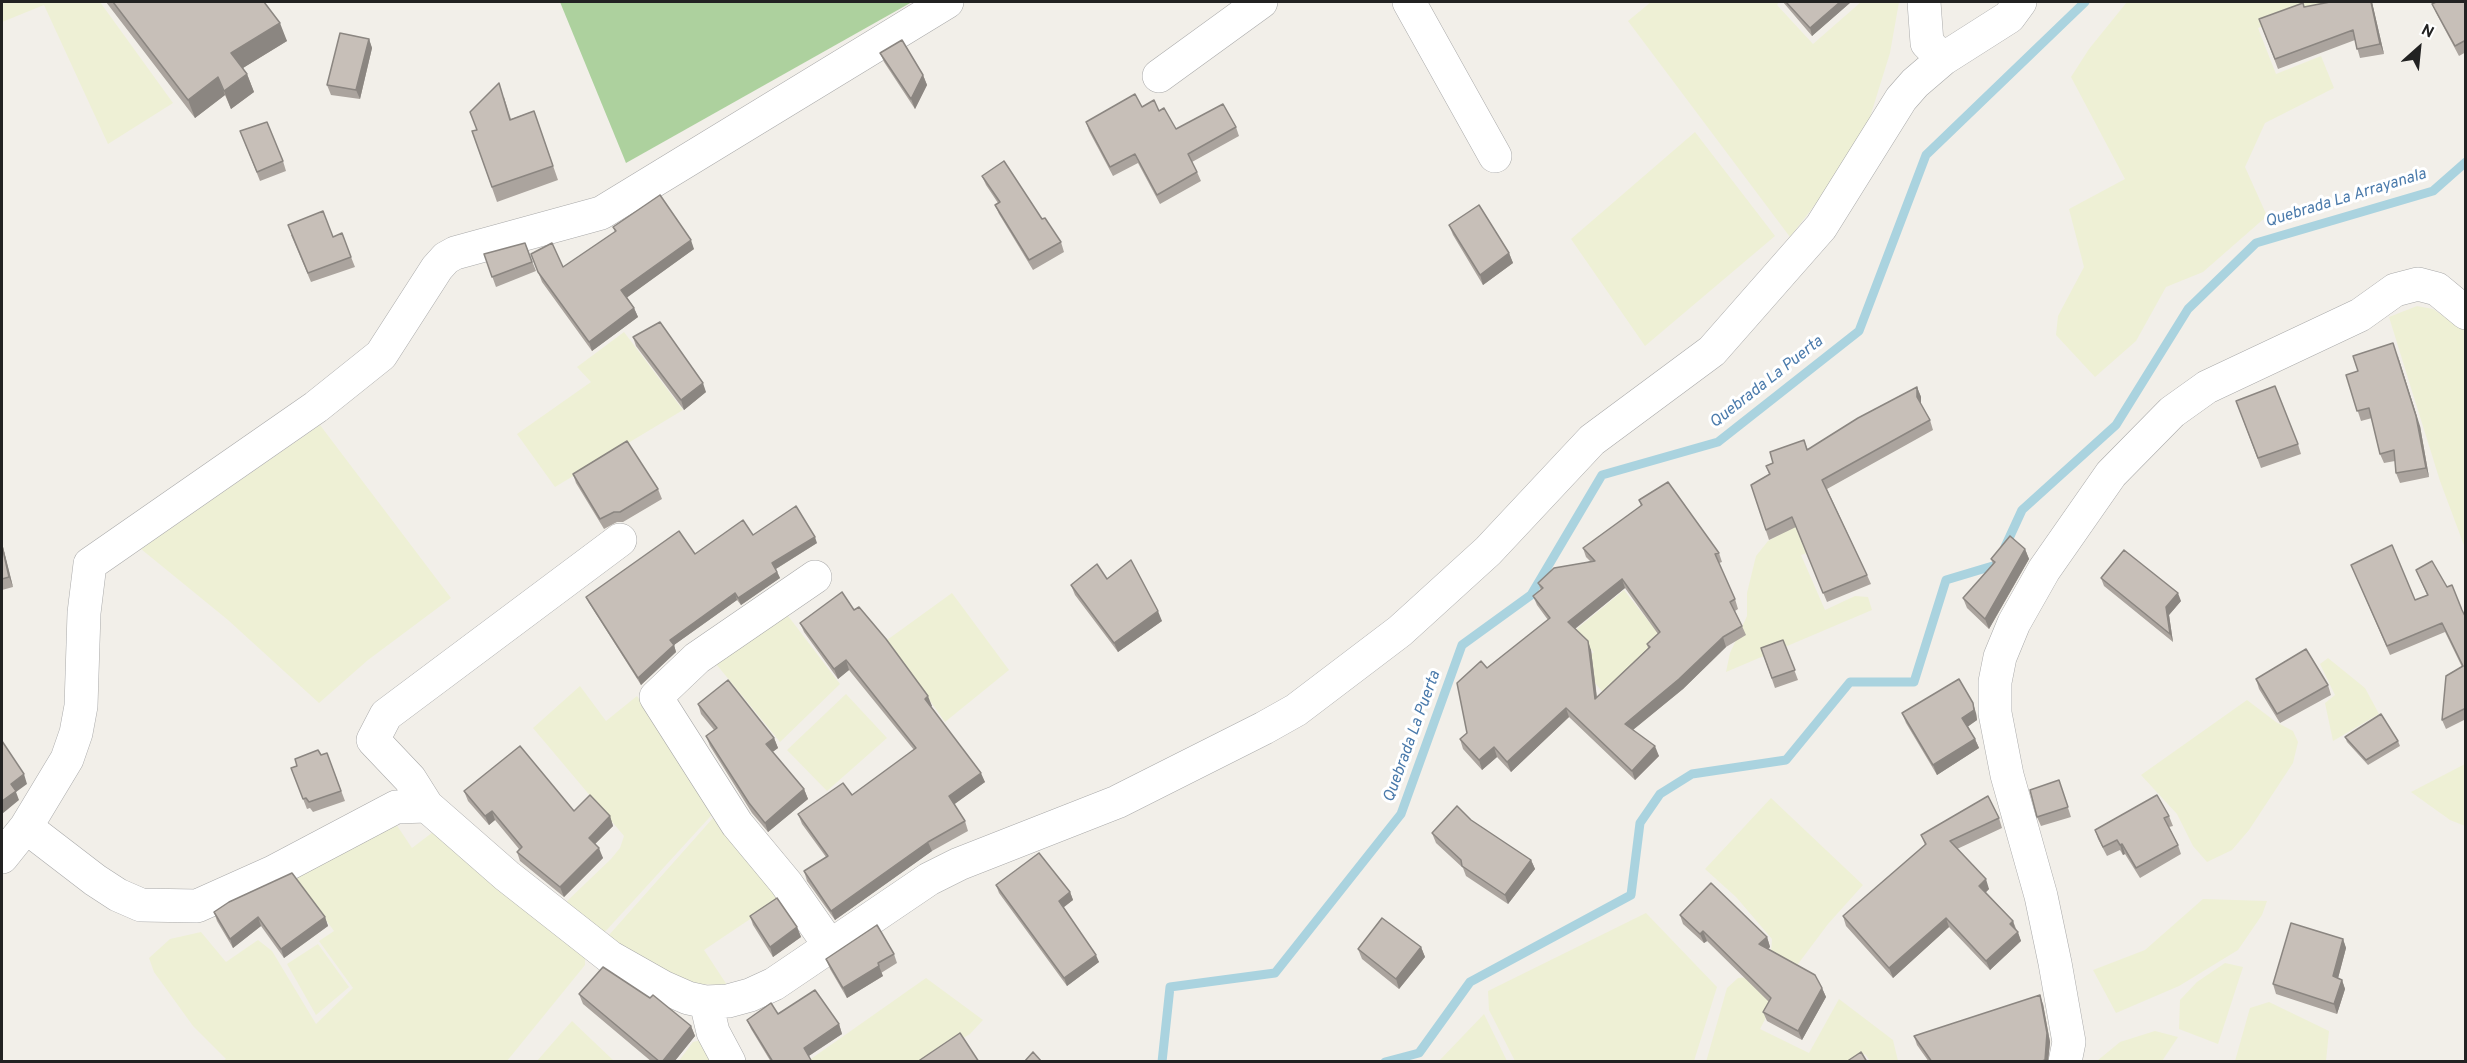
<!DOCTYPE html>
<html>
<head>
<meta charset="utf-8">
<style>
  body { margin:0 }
  #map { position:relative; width:2467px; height:1063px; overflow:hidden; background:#f2efe9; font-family:Overpass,sans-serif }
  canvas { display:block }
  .frame { position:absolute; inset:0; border:3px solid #222; pointer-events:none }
  .north { position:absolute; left:2389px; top:18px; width:60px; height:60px; -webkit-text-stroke:4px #fff; paint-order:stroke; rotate:27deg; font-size:16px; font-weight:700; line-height:24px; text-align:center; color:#222 }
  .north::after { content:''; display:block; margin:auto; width:21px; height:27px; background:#222; clip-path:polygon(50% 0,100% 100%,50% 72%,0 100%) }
</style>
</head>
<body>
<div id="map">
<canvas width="2467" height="1063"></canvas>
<div class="frame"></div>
<div class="north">N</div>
</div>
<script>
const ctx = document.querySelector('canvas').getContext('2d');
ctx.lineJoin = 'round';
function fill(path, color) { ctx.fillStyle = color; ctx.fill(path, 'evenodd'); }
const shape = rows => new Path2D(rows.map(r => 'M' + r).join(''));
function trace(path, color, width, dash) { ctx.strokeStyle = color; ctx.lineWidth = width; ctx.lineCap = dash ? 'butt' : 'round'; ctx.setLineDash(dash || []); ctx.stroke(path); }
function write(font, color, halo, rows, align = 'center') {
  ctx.font = font + ' Overpass,sans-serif'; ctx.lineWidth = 6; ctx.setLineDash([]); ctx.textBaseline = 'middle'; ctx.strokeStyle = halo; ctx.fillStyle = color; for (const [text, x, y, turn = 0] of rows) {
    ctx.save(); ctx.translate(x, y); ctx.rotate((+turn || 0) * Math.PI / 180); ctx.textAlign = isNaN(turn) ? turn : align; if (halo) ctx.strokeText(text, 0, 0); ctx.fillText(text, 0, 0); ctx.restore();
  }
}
fill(shape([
  [2,2,100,2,173,103,108,144,44,5,2,22],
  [1651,2,1779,2,1777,5,1813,44,1861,2,1899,2,1890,53,1866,130,1838,175,1790,237,1628,21],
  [2127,2,2331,2,2306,8,2258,28,2276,74,2321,56,2334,88,2265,123,2245,167,2267,216,2203,272,2166,287,2136,341,2095,377,2056,335,2058,316,2084,267,2069,209,2125,179,2071,77,2089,49],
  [1695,132,1775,236,1645,346,1571,239],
  [2417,306,2433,309,2465,331,2465,548,2440,481,2389,317],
  [624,332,683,410,555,487,517,434,591,382,577,367],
  [320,425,451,598,368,660,319,703,228,620,141,549],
  [1799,524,1829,546,1801,555,1825,610,1855,596,1868,597,1872,610,1726,672,1730,653,1747,616,1747,593,1756,556,1768,541],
  [1624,590,1650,623,1676,604,1684,622,1607,697,1583,669,1583,662,1594,652,1582,641,1562,641],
  [952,593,1009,670,945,722,887,640],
  [782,608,840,684,780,742,712,659],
  [2328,658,2365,688,2379,714,2333,741,2325,703,2335,695,2320,664],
  [580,686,606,721,637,696,719,807,603,934,564,904,611,859,620,848,624,836,533,728],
  [846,694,887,738,827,791,787,750],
  [2247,700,2276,722,2293,731,2298,742,2293,763,2249,830,2232,850,2207,862,2193,846,2177,814,2141,775],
  [2465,764,2465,826,2450,820,2411,792],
  [1771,798,1863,885,1828,924,1795,968,1771,953,1772,939,1736,897,1705,869],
  [721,809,789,893,704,950,727,985,696,984,670,976,617,943,609,935],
  [396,824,412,848,437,829,585,957,585,965,507,1061,221,1062,226,1059,193,1026,154,972,149,958,170,939,201,932,226,962,258,940,272,951,316,1024,353,988,319,941,334,931,294,876],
  [2203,899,2267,901,2262,915,2238,950,2179,986,2116,1013,2093,970,2145,950],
  [1646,913,1717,987,1694,1061,1515,1061,1489,1010,1488,991],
  [318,944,349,987,316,1015,287,964],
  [2225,963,2243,967,2218,1044,2179,1029,2180,1000,2197,982],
  [1789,973,1760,1029,1809,1053,1839,999,1893,1040,1898,1061,1870,1061,1865,1054,1854,1062,1706,1062,1727,988,1738,978],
  [926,978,983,1020,970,1034,926,1061,808,1061],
  [2269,1002,2329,1031,2326,1061,2235,1061,2250,1008],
  [1484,1014,1507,1061,1439,1061],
  [572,1021,614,1061,537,1061],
  [2155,1031,2178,1037,2162,1061,2097,1061,2120,1042],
  [701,1040,716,1062,678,1062,693,1042]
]), '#eef0d5');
fill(shape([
  [560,2,912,2,626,163]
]), '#add19e');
trace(shape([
  [2005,547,2022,510,2116,425,2188,309,2256,243,2433,191,2466,162],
  [1162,1062,1170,987,1275,973,1401,814,1462,645,1531,595,1602,475,1718,442,1859,331,1926,155,2085,2],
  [1385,1062,1419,1053,1470,982,1631,895,1640,823,1660,794,1692,774,1786,760,1850,682,1914,682,1946,580,1996,565,1999,560]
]), '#aad3df', 9);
const minor = shape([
  [1409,2,1495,156],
  [1924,2,1927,43,1943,59],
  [1159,76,1261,2],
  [815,577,697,658,656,697,737,824,786,883,830,946],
  [427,806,410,779,373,740,386,715,620,540],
  [26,827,95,880,118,895,141,905,197,906,273,872,396,807,427,806,507,876,610,957,663,987,688,998,706,1002,728,1001,750,995,774,984,929,879,959,864,1117,802,1264,728,1296,710,1400,631,1488,551,1592,440,1712,351,1821,227,1901,99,1915,83,1943,59,2009,17,2020,2],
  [2,857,26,827,67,759,76,733,81,706,84,613,90,564,316,407,381,355,437,268,446,258,455,253,601,213,947,2],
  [706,1002,713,1032,729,1062],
  [2065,1062,2069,1042,2055,963,2041,896,2007,775,1995,713,1995,682,2000,657,2014,623,2044,570,2111,474,2172,412,2207,387,2360,315,2395,290,2418,284,2437,289,2466,313]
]);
trace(minor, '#a9a9a9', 34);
trace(minor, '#fff', 33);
fill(shape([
  [106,2,264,2,287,41,243,68,247,74,254,92,231,109,225,95,195,118],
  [1783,2,1851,2,1812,36],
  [2372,2,2384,54,2360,58,2355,40,2278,69,2259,19,2304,7],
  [2466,2,2466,52,2459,56,2436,13,2432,4],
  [369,39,372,48,360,99,331,95,327,85],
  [880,53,923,75,927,85,915,109,884,62],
  [504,97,511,119,534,111,558,180,497,202,472,131,477,130],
  [1142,107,1159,111,1176,129,1236,127,1239,136,1192,162,1197,172,1201,181,1160,204,1138,163,1113,176,1089,131,1086,122],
  [244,141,283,161,286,171,260,181],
  [982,176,1042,219,1061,242,1064,252,1033,270,999,214,995,205,998,203,986,185],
  [1449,225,1509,253,1513,263,1483,285,1453,235],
  [613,227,694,249,627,297,634,308,638,317,592,351,542,282,531,254,563,267,615,232],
  [291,235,333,237,351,257,355,267,311,282],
  [525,243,536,271,496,287,484,254],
  [633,337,706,392,684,410,636,346],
  [2346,375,2420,426,2429,477,2400,483,2396,473,2395,461,2384,463,2380,454,2372,418,2361,421],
  [1917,387,1921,397,1921,404,1930,420,1933,430,1827,489,1867,575,1871,584,1827,602,1796,527,1769,540,1751,485,1769,474,1766,466,1773,463,1804,440,1808,450],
  [2236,401,2298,444,2301,454,2261,468],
  [573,474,658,489,662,499,623,522,617,522,604,529,576,483],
  [1639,500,1719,553,1722,562,1719,563,1735,599,1738,609,1735,611,1742,626,1746,635,1726,647,1683,689,1633,730,1659,756,1635,780,1569,717,1511,772,1497,757,1482,770,1463,749,1460,739,1467,733,1487,668,1548,620,1537,605,1533,596,1541,590,1538,583,1590,561,1586,557,1583,548,1641,506],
  [1625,588,1658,634,1647,644,1648,648,1597,697,1591,650,1575,629],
  [753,535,817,543,776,569,780,578,741,605,737,600,674,645,676,652,641,685,589,603,586,597,695,554],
  [2,543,13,587,2,590],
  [2025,549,2029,559,1989,629,1967,608,1963,598,1993,564,1991,559],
  [2351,565,2415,600,2427,595,2416,570,2462,610,2466,618,2466,719,2446,729,2442,720,2462,667,2445,632,2390,655],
  [2101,578,2181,601,2169,615,2173,642,2104,586],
  [1107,579,1162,621,1118,652,1075,595,1071,585],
  [854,610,932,706,931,706,985,782,954,804,965,821,968,831,932,851,835,920,807,881,804,871,826,857,802,824,798,814,852,795,914,750,849,670,838,679,804,632,800,623],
  [1783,640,1798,680,1775,688,1761,648],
  [2256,679,2328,685,2331,695,2280,723,2259,689],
  [698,704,774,738,778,748,772,752,804,789,808,799,768,832,752,813,710,746,706,736,714,730,701,714],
  [1902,713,1976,713,1977,720,1968,726,1975,739,1979,748,1937,775,1906,723],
  [2345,737,2398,741,2400,746,2368,765,2347,742],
  [327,753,345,801,313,812,310,808,307,809,291,768,321,755],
  [2059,780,2071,817,2041,826,2037,817],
  [464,791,574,811,610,816,613,826,595,844,603,858,564,897,520,861,517,852,519,849,495,820,489,825,468,801],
  [2169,816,2173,826,2169,827,2178,845,2181,854,2140,878,2125,854,2123,855,2120,850,2107,856,2098,839,2095,830],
  [1999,818,2002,828,1957,849,1989,889,1986,892,2013,921,2021,941,1990,970,1949,927,1893,978,1846,926,1843,916,1925,845,1921,835],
  [1471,820,1531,860,1535,869,1508,904,1466,876,1463,868,1436,843,1432,833],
  [996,885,1070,892,1073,900,1063,908,1099,962,1067,986,999,893],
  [214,912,325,917,328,926,284,958,261,926,233,948,217,921],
  [1680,915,1767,937,1770,947,1768,949,1822,988,1826,997,1802,1040,1767,1021,1763,1012,1769,1002,1707,941,1704,943,1683,924],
  [750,916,797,927,801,937,773,957,753,925],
  [2343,939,2346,948,2338,978,2342,980,2345,989,2337,1014,2276,994,2273,984],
  [1421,947,1425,957,1399,989,1362,959,1358,949],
  [894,954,897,963,881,973,883,976,847,998,830,969,826,959],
  [579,994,691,1026,695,1036,674,1062,652,1062,583,1004],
  [2043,1004,2050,1042,2048,1062,1929,1062,1917,1045,1914,1036],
  [778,1014,839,1024,842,1034,809,1056,812,1062,771,1062,751,1029,747,1020]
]), '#aba49e');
fill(shape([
  [1840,2,1851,2,1812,36,1810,28],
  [2371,2,2372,2,2384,54,2380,44],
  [280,23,287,41,238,71,231,53],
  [369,39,372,48,360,99,356,90],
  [247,74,254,92,231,109,224,91],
  [923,75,927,85,915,109,911,99],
  [218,77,225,95,195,118,188,100],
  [691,240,694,249,625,299,621,290],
  [1509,253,1513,263,1483,285,1480,275],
  [634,308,638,317,592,351,589,342],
  [2397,353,2420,426,2429,477,2426,468],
  [703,383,706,392,684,410,681,400],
  [1917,387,1921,397,1921,407,1917,397],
  [815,537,817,543,774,570,772,563],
  [2,543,13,587,9,577],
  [2025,549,2029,559,1989,629,1985,619],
  [777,572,780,578,741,605,738,598],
  [1622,579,1625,588,1572,631,1568,622],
  [735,593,737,600,674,645,676,652,641,685,638,678,670,640],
  [2178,593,2181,601,2169,615,2173,642,2170,634,2166,607],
  [1158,611,1162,621,1118,652,1114,643],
  [1723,637,1726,647,1683,689,1629,733,1625,724],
  [1588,641,1591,650,1598,708,1595,699],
  [846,660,849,670,838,679,834,669],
  [928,696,932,706,928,708,925,699],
  [1973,703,1976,713,1977,720,1966,728,1962,718],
  [1566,708,1569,717,1511,772,1507,762],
  [774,738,778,748,770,754,766,744],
  [1975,739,1979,748,1937,775,1933,765],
  [1655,746,1659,756,1635,780,1632,771],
  [1494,747,1497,757,1482,770,1479,760],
  [981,773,985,782,952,806,949,796],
  [24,774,27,784,16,792,19,800,2,814,2,801,11,784],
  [804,789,808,799,768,832,765,823],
  [492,811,495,820,489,825,485,816],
  [610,816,613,826,592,847,589,838],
  [928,842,932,851,835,920,831,911],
  [2122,844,2125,854,2123,855,2120,845],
  [599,848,603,858,564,897,560,887],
  [1531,860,1535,869,1508,904,1505,895],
  [1986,879,1989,889,1983,895,1979,886],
  [1070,892,1073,900,1061,909,1059,901],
  [258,917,261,926,233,948,230,939],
  [325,917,328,926,284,958,281,949],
  [1946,918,1949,927,1893,978,1889,968],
  [2013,921,2016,931,2010,924],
  [797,927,801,937,773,957,770,947],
  [1703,931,1707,941,1704,943,1700,934],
  [2018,932,2021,941,1990,970,1986,961],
  [1767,937,1770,947,1763,954,1759,944],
  [2343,939,2346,948,2336,986,2333,976],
  [1421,947,1425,957,1399,989,1396,979],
  [1096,955,1099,962,1067,986,1064,978],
  [879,966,883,976,847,998,843,988],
  [2342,980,2345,989,2337,1014,2334,1004],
  [1822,988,1826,997,1802,1040,1798,1031],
  [2040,995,2043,1004,2050,1042,2048,1062,2045,1062,2045,1060],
  [839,1024,842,1034,807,1057,804,1048],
  [691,1026,695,1036,674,1062,662,1062]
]), '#8b8681');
const building = shape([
  [113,2,264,2,280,23,231,53,247,74,224,91,218,77,188,100,113,2],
  [1786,2,1840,2,1810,28,1786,2],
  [2330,2,2371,2,2380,44,2357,49,2353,30,2275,59,2259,19,2303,3,2304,7,2330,2],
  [2436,2,2466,2,2466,40,2455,46,2432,4,2436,2],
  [340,33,369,39,356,90,327,85,340,33],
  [902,40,923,75,911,99,880,53,902,40],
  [499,83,510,120,534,111,553,166,492,187,472,131,477,130,470,112,499,83],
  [1135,94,1142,107,1154,100,1159,111,1164,108,1176,129,1223,104,1236,127,1188,154,1197,172,1157,195,1135,154,1110,167,1086,122,1135,94],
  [267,122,283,161,257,172,240,131,267,122],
  [1004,161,1042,219,1045,218,1061,242,1029,260,995,205,1000,202,982,176,1004,161],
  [660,195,691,240,621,290,634,308,589,342,538,272,531,254,552,243,563,267,616,231,613,227,660,195],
  [1479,205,1509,253,1480,275,1449,225,1479,205],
  [323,211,333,237,342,233,351,257,308,273,288,225,323,211],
  [525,243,532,262,492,277,484,254,525,243],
  [660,322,703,383,681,400,633,337,660,322],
  [2393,343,2416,416,2426,468,2396,473,2394,450,2380,454,2369,408,2357,411,2346,375,2358,371,2353,356,2393,343],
  [2275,386,2298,444,2258,458,2236,401,2275,386],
  [1917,387,1917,397,1930,420,1822,480,1867,575,1823,593,1792,517,1766,530,1751,485,1770,474,1766,466,1773,463,1770,452,1804,440,1807,450,1858,418,1917,387],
  [627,441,658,489,620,512,614,512,600,519,573,474,627,441],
  [1668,482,1719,553,1715,554,1735,599,1730,602,1742,626,1723,637,1679,679,1625,724,1655,746,1632,771,1566,708,1507,762,1494,747,1479,760,1460,739,1467,733,1457,683,1481,661,1487,668,1550,618,1533,596,1543,588,1538,583,1554,568,1595,561,1583,548,1642,505,1639,500,1668,482],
  [1622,579,1660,632,1647,644,1650,647,1595,699,1588,641,1568,622,1622,579],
  [796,506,815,537,772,563,777,572,738,598,735,593,670,640,674,645,638,678,586,597,679,531,695,554,743,520,753,535,796,506],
  [2010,536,2025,549,1985,619,1963,598,1995,562,1991,559,2010,536],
  [2392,545,2415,600,2428,595,2416,570,2432,561,2447,587,2452,585,2462,610,2466,618,2466,708,2442,720,2446,676,2463,666,2442,623,2387,646,2351,565,2392,545],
  [2,546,9,577,2,579,2,546],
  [2124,550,2178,593,2166,607,2170,634,2101,578,2124,550],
  [1131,560,1158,611,1114,643,1071,585,1097,564,1107,579,1131,560],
  [842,592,854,610,859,607,886,639,928,696,925,699,981,773,949,796,965,821,928,842,831,911,804,871,828,856,798,814,843,783,852,795,916,748,846,660,834,669,800,623,842,592],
  [1783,640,1795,670,1772,678,1761,648,1783,640],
  [2306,649,2328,685,2277,714,2256,679,2306,649],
  [1959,679,1973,703,1974,710,1962,718,1975,739,1933,765,1902,713,1959,679],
  [728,680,774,738,766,744,804,789,765,823,749,803,706,736,717,728,698,704,728,680],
  [2381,714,2398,741,2366,760,2345,737,2381,714],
  [2,741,24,774,11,784,16,791,2,801,2,741],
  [520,746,574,811,590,795,610,816,589,838,599,848,560,887,517,852,522,847,492,811,485,816,464,791,520,746],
  [318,750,321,755,327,753,341,791,309,802,306,798,303,799,291,768,297,766,295,759,318,750],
  [2059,780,2068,807,2037,817,2030,790,2059,780],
  [2157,795,2169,816,2164,818,2178,845,2136,868,2122,844,2120,845,2117,840,2103,847,2095,830,2157,795],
  [1988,796,1999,818,1950,841,1986,879,1979,886,2013,921,2010,924,2018,932,1986,961,1946,918,1889,968,1843,916,1926,844,1921,835,1988,796],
  [1457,806,1471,820,1531,860,1505,895,1462,866,1461,860,1432,833,1457,806],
  [1039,853,1070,892,1059,901,1096,955,1064,978,996,885,1039,853],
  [292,873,325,917,281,949,258,917,230,939,214,912,229,902,292,873],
  [1711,883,1767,937,1759,944,1815,975,1822,988,1798,1031,1763,1012,1771,998,1703,931,1700,934,1680,915,1711,883],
  [777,898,797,927,770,947,750,916,777,898],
  [1382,918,1421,947,1396,979,1358,949,1382,918],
  [2291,923,2343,939,2333,976,2342,980,2334,1004,2273,984,2291,923],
  [877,925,894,954,878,963,879,966,843,988,826,959,877,925],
  [603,967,650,998,653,995,691,1026,662,1062,660,1062,579,994,603,967],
  [815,990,839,1024,804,1048,812,1062,773,1062,747,1020,771,1003,778,1014,815,990],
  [2040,995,2047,1033,2045,1060,2039,1062,1932,1062,1914,1036,2040,995],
  [960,1033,979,1062,917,1062,960,1033],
  [1033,1052,1042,1062,1024,1062,1033,1052],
  [1861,1052,1867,1062,1846,1062,1861,1052]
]);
fill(building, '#c7bfb8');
trace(building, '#8b8681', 1.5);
write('italic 16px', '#4a7aab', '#fff', [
  ["Quebrada La Arrayanala",2346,199,-17],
  ["Quebrada La Puerta",1767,383,-38],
  ["Quebrada La Puerta",1413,737,-70]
]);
</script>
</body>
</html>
